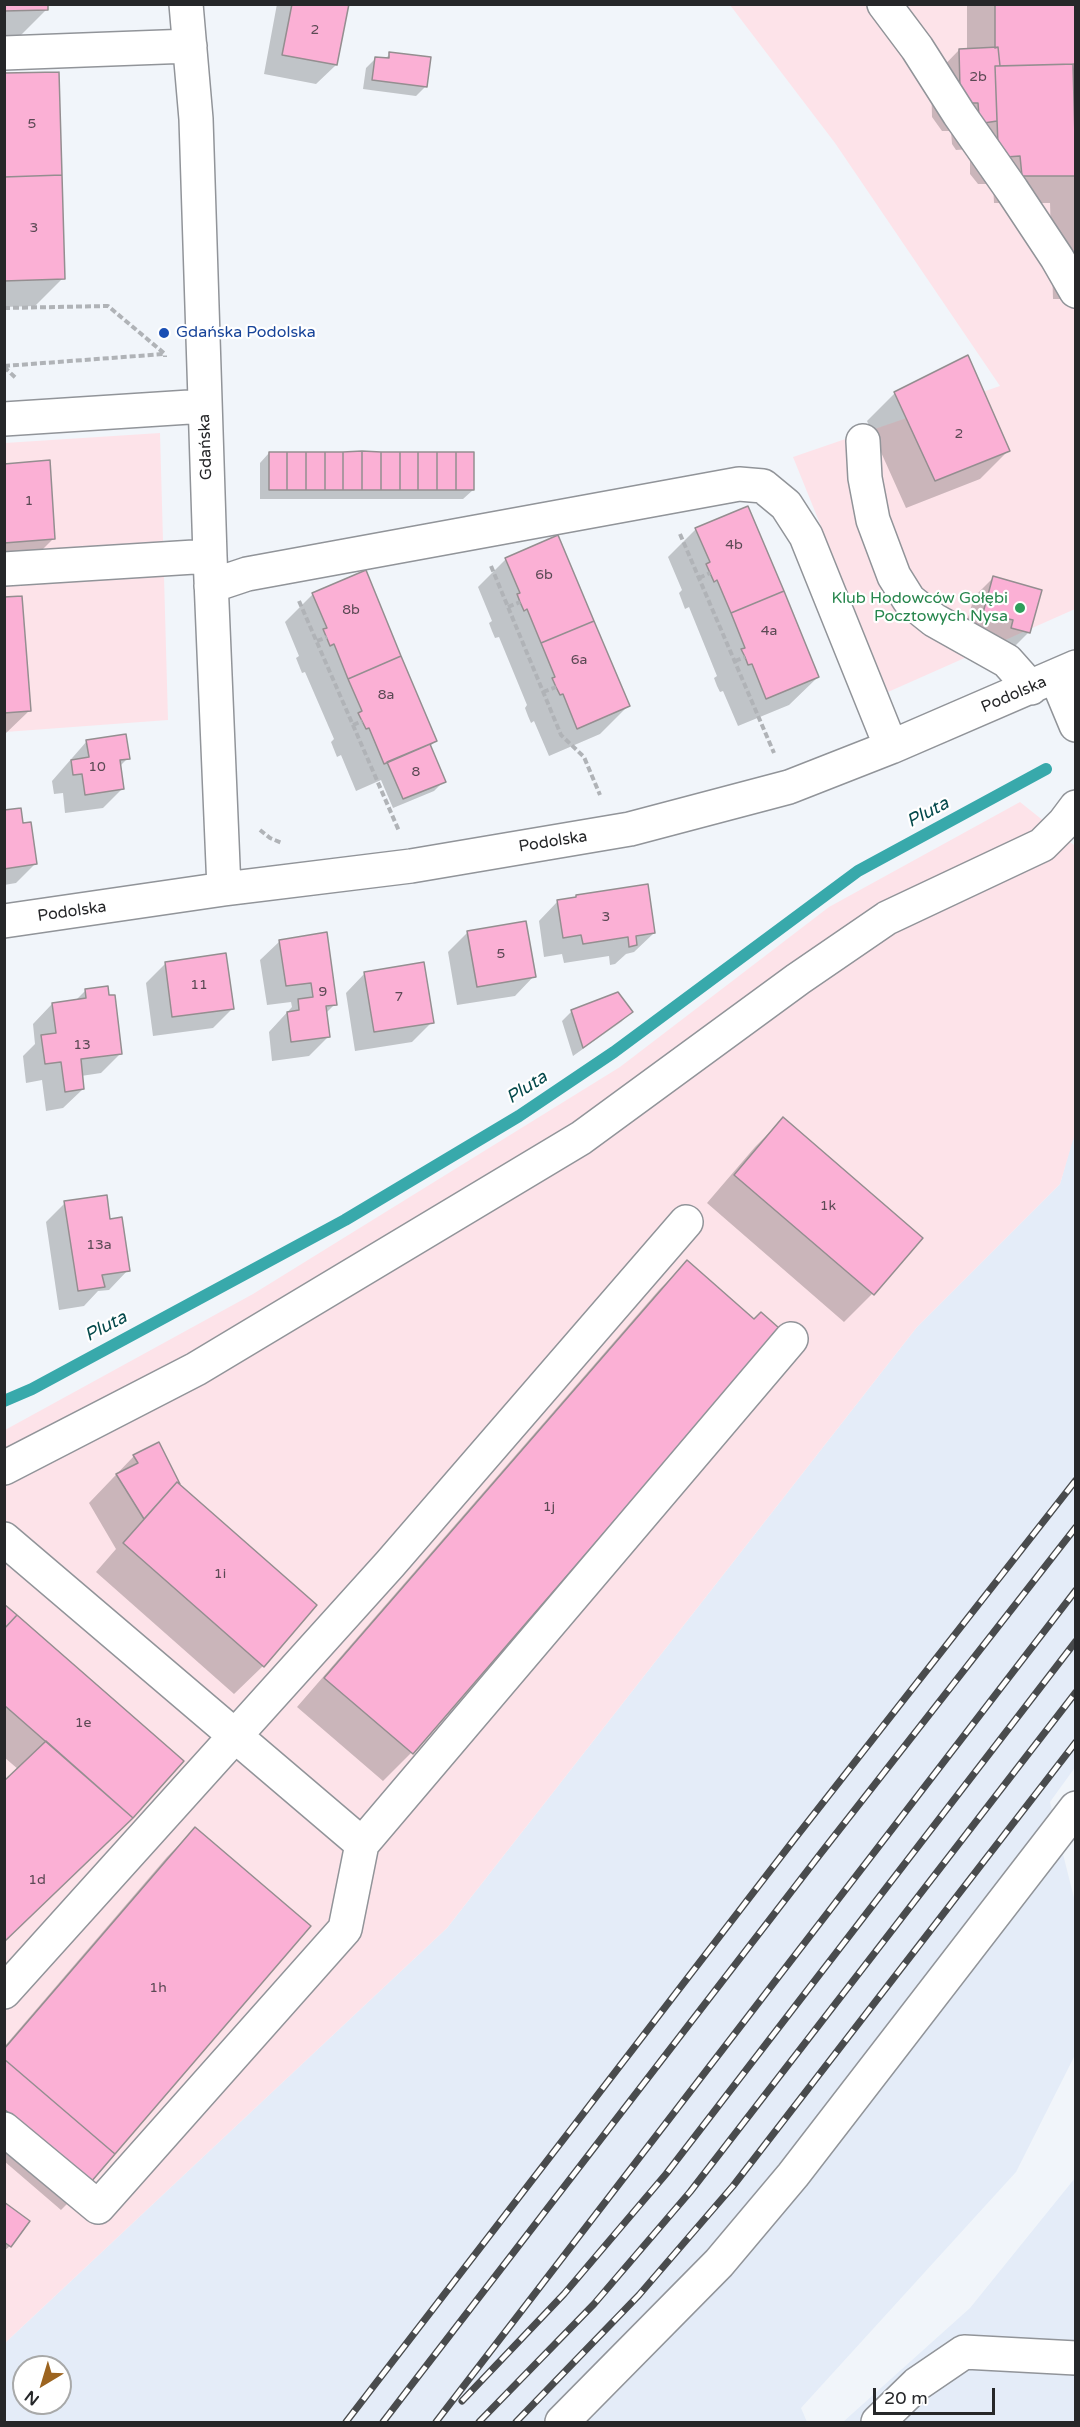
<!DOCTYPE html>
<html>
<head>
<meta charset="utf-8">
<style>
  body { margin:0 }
  #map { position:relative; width:1080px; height:2427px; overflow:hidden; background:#f1f5fa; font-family:"Varela Round",sans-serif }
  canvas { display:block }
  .frame { position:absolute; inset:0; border:6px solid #262729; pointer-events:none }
  .north { position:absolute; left:12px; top:2355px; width:60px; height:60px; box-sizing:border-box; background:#fff; border:2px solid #a8a9a9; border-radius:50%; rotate:218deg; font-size:16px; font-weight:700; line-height:24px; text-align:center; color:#262729 }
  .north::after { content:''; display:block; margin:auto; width:21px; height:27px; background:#9c6420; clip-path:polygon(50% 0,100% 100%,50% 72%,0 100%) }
  .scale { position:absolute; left:873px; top:2388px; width:122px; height:27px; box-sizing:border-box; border:3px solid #262729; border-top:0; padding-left:8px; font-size:18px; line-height:21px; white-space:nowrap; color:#262729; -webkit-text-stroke:4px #fff; paint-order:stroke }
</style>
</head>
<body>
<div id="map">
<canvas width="1080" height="2427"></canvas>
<div class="frame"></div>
<div class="north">N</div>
<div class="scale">20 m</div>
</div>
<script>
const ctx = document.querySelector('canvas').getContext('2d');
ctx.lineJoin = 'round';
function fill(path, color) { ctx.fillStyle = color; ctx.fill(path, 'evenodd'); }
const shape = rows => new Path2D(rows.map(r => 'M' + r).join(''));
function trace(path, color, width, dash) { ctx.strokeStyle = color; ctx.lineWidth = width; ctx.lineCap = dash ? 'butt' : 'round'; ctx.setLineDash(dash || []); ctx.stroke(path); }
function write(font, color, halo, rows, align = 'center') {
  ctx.font = font + ' "Varela Round",sans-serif'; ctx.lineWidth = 4.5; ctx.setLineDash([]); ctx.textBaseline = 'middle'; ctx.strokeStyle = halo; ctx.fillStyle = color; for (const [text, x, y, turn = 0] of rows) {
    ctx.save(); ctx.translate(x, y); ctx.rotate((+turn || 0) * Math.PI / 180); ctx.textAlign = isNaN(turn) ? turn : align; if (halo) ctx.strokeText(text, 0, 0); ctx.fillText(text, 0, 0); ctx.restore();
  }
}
fill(shape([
  [1075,1130,1076,1766,1050,1802,1075,1902,1075,2055,1016,2172,801,2408,807,2422,5,2422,5,2343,447,1928,917,1327,1060,1184],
  [24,2367,60,2367,60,2403,24,2403],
  [1075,2178,1075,2422,843,2422,970,2308]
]), '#e4ecf8');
fill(shape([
  [730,5,1075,5,1075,609,888,692,793,457,1000,386,835,143],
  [160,433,168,720,5,732,5,443],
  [1020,802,1075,846,1076,1130,1060,1184,917,1327,447,1928,5,2343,5,1430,253,1294,620,1067,829,907]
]), '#fde3e9');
fill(shape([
  [4,4,47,9,18,38,4,38],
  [277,4,347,4,336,65,316,84,264,74],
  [895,4,963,4,895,6],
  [967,4,1076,4,1076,299,1053,299,1050,203,994,203,993,184,978,184,970,174,970,149,956,150,952,144,951,131,942,131,932,117,931,79,959,50,967,50],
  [390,54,426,86,416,96,363,89,366,68,376,58,385,59],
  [4,75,63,278,35,306,4,307],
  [895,393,1008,451,980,479,906,508,867,421],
  [269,453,473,490,463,499,260,499,260,463],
  [4,465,54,538,26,566,4,568],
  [696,529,818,677,789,705,738,726,723,691,720,692,717,686,714,678,717,676,689,607,685,609,679,593,682,590,668,557],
  [506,559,628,706,600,734,549,756,534,721,531,723,528,716,525,708,527,705,499,637,495,638,492,631,489,623,492,621,478,587],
  [993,578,1029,632,1009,652,964,632,974,597],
  [313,594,436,741,429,747,444,781,434,791,393,808,381,780,356,791,341,755,337,757,331,742,334,739,305,672,302,673,296,658,299,656,285,622],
  [4,599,29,711,4,735],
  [87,741,128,758,120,766,123,788,103,808,65,813,63,793,54,794,52,781],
  [4,812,22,825,35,864,16,883,4,885],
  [576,896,654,933,634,952,626,954,615,964,610,965,609,956,564,963,562,954,544,957,539,921,558,901,574,899],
  [468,932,534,976,515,996,457,1005,448,952],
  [280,941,335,1004,325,1014,329,1036,309,1056,272,1061,269,1032,292,1007,291,1002,267,1005,260,960],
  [165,964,233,1008,213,1028,153,1036,146,983],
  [365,973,432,1022,412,1042,355,1051,346,993],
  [85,991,121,1053,101,1073,81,1076,83,1089,63,1108,46,1111,42,1080,26,1083,23,1056,35,1044,33,1024,52,1004,75,1001],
  [572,1011,631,1012,621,1022,573,1056,562,1021],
  [783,1119,921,1238,872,1294,844,1322,707,1203,755,1147],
  [65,1203,109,1221,128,1270,109,1290,98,1291,84,1306,59,1310,46,1222],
  [687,1262,754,1321,411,1753,383,1781,297,1707,659,1290],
  [159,1444,263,1666,234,1694,96,1572,116,1549,89,1503,134,1456],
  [4,1606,182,1761,19,1770,4,1757],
  [195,1829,90,2181,61,2210,4,2161,4,2047,167,1857],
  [4,2204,10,2246,4,2251]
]), '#0003');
trace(shape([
  [4,1401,32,1389,345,1220,519,1116,614,1052,858,871,1046,769]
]), '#38a9ab', 12);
const building = shape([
  [4,4,48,4,48,10,4,11,4,4],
  [292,4,349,4,337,65,282,55,292,4],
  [995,4,1076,4,1076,64,1000,66,998,47,995,48,995,4],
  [998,47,1000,66,995,66,997,121,984,123,979,116,978,103,970,103,960,89,959,49,998,47],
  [389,52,431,57,427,87,372,80,375,57,389,58,389,52],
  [1073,64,1076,64,1076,126,1073,64],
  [1073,64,1076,176,1022,176,1020,156,1006,157,998,146,995,66,1073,64],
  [59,72,62,175,4,177,4,73,59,72],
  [62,175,65,279,4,281,4,177,62,175],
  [968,355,1010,451,935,481,894,392,968,355],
  [362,451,362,490,343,490,343,452,362,451],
  [362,451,381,452,381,490,362,490,362,451],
  [269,452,287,452,287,490,269,490,269,452],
  [287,452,306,452,306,490,287,490,287,452],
  [306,452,325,452,325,490,306,490,306,452],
  [325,452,343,452,343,490,325,490,325,452],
  [381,452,400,452,400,490,381,490,381,452],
  [400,452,418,452,418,490,400,490,400,452],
  [418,452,437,452,437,490,418,490,418,452],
  [437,452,456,452,456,490,437,490,437,452],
  [456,452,474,452,474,490,456,490,456,452],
  [50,460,55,539,4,543,4,464,50,460],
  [748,506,784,591,731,613,717,580,714,582,706,564,710,562,695,528,748,506],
  [558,535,594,621,541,643,527,609,524,611,520,602,517,594,520,593,505,558,558,535],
  [366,570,401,656,348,679,334,644,330,646,323,629,327,628,312,593,366,570],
  [993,576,1042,590,1030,633,1011,628,1013,620,983,613,993,576],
  [784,591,819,677,766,699,752,664,748,665,745,657,741,649,745,648,731,613,784,591],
  [22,596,31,711,4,713,4,597,22,596],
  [594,621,630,706,577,729,563,694,560,695,556,687,552,678,555,677,541,643,594,621],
  [401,656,437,741,384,764,369,728,366,729,358,713,362,711,348,679,401,656],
  [126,734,130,759,120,760,124,789,85,795,82,774,73,775,71,760,89,757,86,740,126,734],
  [430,744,446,782,403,799,387,762,430,744],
  [21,808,23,823,31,822,37,864,4,869,4,810,21,808],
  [648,884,655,933,636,936,637,945,629,947,628,937,583,944,581,935,563,938,557,900,576,897,576,895,648,884],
  [526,921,536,977,477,987,467,931,526,921],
  [327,932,337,1005,326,1006,330,1037,291,1042,287,1012,299,1010,298,999,313,997,311,983,286,986,279,940,327,932],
  [226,953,234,1009,172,1017,165,962,226,953],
  [424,962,434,1023,374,1032,364,972,424,962],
  [108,986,109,995,115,995,122,1054,81,1059,84,1089,65,1092,61,1062,45,1064,41,1035,56,1033,52,1003,86,998,85,989,108,986],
  [618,992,633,1012,583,1048,571,1010,618,992],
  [783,1117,923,1238,874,1295,734,1175,783,1117],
  [107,1195,110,1219,122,1217,130,1271,102,1275,105,1287,78,1291,64,1201,107,1195],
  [687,1260,754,1319,761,1312,779,1328,773,1334,774,1336,413,1754,324,1678,687,1260],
  [159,1442,180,1484,177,1482,144,1519,116,1474,138,1463,133,1455,159,1442],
  [177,1482,317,1605,264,1667,123,1543,177,1482],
  [4,1604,17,1615,4,1629,4,1604],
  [17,1615,184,1761,133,1818,4,1705,4,1629,17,1615],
  [46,1741,133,1818,4,1942,4,1781,46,1741],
  [195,1827,311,1926,115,2154,4,2059,4,2049,195,1827],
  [4,2059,115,2154,91,2182,4,2109,4,2059],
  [4,2202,30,2221,11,2247,4,2242,4,2202]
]);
fill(building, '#fbb0d5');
trace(building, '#948e90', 1.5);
const minor = shape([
  [186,4,196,119,210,556,224,889],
  [884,4,917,48,959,114,1012,190,1057,258,1076,291],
  [4,53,190,46],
  [4,419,205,406],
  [863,441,865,478,873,520,894,576,909,600,934,620,1007,661,1031,688],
  [4,569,210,556],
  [211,586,247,574,739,484,763,486,786,505,806,536,891,747],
  [1056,677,1076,725],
  [4,921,224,889,411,866,630,829,789,787,891,747,1076,667],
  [4,1468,196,1369,581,1138,798,979,887,918,1042,845,1064,823,1076,807],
  [4,1539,362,1844,345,1929,98,2207,4,2129],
  [362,1844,791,1339],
  [4,1992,390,1564,686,1222],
  [562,2422,719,2263,793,2175,1076,1808],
  [878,2422,917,2384,964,2352,1076,2358]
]);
trace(minor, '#919499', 36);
trace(shape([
  [4,308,108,306,165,354,165,357],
  [4,366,164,354],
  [4,367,17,379],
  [680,534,774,753],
  [491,566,561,735,584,757,600,795],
  [699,578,710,573],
  [299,601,399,831],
  [508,607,520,602],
  [317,641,327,637],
  [735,661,745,657],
  [543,692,556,687],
  [353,725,362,721],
  [260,830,270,838,282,843]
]), '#b0b3b7', 4, [6, 3]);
trace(minor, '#fff', 33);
const rail = shape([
  [462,2401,564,2294,666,2174,1076,1641],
  [346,2422,796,1837,1076,1480],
  [383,2422,821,1853,1076,1527],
  [436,2422,1076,1590],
  [479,2422,594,2304,690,2192,1076,1692],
  [516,2422,639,2295,733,2186,1076,1742]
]);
trace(rail, '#494b4d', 7);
trace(rail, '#fff', 4.5, [14]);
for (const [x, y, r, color] of [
  [164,333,6,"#1a4fb4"],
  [1020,608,6,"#2e9e5b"]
]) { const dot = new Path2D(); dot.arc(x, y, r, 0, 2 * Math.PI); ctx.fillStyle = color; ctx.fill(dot); trace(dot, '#fff', 2); }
write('14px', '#5b4954', null, [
  ["2",315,30],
  ["2b",978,77],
  ["5",32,124],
  ["3",34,228],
  ["2",959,434],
  ["1",29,501],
  ["4b",734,545],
  ["6b",544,575],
  ["8b",351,610],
  ["4a",769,631],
  ["6a",579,660],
  ["8a",386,695],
  ["10",97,767],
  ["8",416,772],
  ["3",606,917],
  ["5",501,954],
  ["11",199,985],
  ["9",323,992],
  ["7",399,997],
  ["13",82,1045],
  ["1k",828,1206],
  ["13a",99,1245],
  ["1j",549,1507],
  ["1i",220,1574],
  ["1e",83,1723],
  ["1d",37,1880],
  ["1h",158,1988]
]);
write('16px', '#164399', '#fff', [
  ["Gdańska Podolska",176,333]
], 'left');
write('16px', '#262729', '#fff', [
  ["Gdańska",206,447,-92],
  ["Podolska",1014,695,-23],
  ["Podolska",553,842,-9],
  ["Podolska",72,912,-8]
]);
write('16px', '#27864d', '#fff', [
  ["Klub Hodowców Gołębi",1008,599],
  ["Pocztowych Nysa",1008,617]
], 'right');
write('italic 18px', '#04494b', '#fff', [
  ["Pluta",928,813,-28],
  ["Pluta",527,1088,-33],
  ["Pluta",106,1327,-28]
]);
</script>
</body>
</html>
